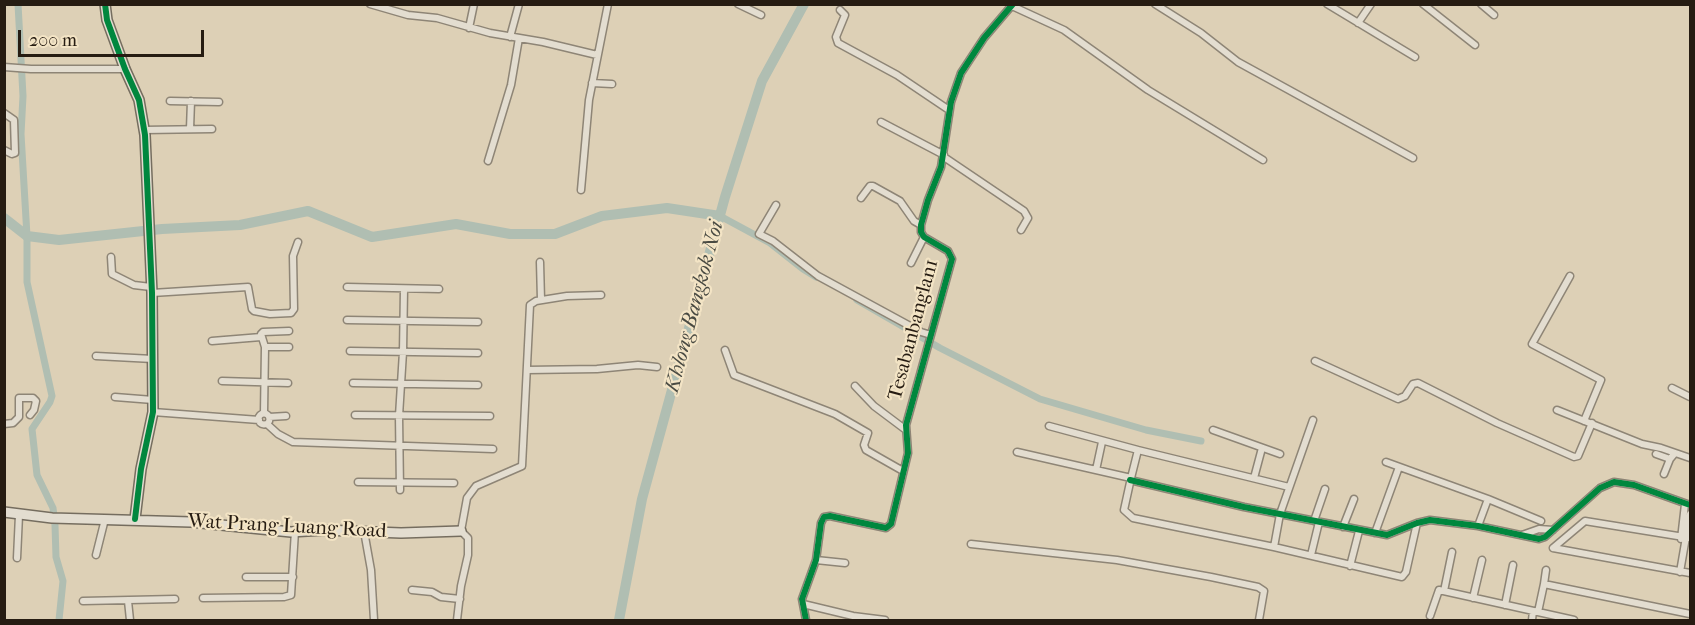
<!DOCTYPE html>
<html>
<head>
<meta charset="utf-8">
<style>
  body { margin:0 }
  #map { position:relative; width:1695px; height:625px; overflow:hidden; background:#ddd0b6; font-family:"IM FELL French Canon",serif }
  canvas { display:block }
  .frame { position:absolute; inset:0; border:6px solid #261c12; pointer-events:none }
  .scale { position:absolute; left:18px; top:30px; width:186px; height:27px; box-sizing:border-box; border:3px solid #261c12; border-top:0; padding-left:8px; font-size:18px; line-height:21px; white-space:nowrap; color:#261c12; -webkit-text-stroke:4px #f3e4c5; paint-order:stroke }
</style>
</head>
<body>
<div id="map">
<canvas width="1695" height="625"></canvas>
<div class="frame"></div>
<div class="scale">200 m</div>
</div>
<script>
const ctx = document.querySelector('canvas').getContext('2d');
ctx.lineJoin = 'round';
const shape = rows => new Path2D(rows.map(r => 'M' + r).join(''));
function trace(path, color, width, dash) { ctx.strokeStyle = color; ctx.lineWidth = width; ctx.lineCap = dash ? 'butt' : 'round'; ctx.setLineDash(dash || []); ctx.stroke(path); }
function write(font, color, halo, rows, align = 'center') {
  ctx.font = font + ' "IM FELL French Canon",serif'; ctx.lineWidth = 4.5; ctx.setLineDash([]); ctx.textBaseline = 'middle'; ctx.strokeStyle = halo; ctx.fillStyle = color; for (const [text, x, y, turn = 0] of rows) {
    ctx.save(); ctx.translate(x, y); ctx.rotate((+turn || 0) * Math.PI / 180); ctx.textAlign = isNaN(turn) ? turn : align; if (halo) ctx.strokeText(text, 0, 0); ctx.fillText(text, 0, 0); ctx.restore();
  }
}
trace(shape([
  [18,4,23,96,21,134,27,236,27,282,52,396,50,402,32,429,37,475,53,508,55,525,56,557,63,581,59,620],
  [720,216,770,243,803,269,816,277],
  [857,300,940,348,1040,399,1146,430,1201,441]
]), '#b0beb2', 7);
trace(shape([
  [4,218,27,236,59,240,162,229,240,225,308,211,372,237,456,224,510,234,555,234,602,216,667,208,720,216],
  [619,620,642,499,725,197,762,81,804,4]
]), '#b0beb2', 10);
const street = shape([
  [370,4,408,15,437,18,490,33,543,42,597,55],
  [738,4,761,15],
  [1155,4,1201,33,1238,62,1413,158],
  [1327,4,1415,57],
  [1423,4,1475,45],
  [1481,4,1494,15],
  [1012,6,1064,30,1148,90,1263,160],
  [840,10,845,15,836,37,838,43,897,75,949,110],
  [1358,23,1371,4],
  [469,28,474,4],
  [510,37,519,4],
  [4,67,31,69,125,69],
  [592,83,612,84],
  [170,101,219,102],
  [4,113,14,120,15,153,12,154,4,150],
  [881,122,944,155],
  [190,129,191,101],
  [144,130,212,129],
  [944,157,1024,211,1028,218,1021,230],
  [488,161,511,85,519,38],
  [581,190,589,100,608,4],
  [861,198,870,186,873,186,900,201,914,221,921,225],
  [776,205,759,234,773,241,818,276,921,332,931,335],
  [111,257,112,274,134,285,151,287],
  [540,262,541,300],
  [911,263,924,237],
  [1570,276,1532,344,1601,380,1584,421],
  [347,287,439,289],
  [152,293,248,287,252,309,254,311,270,314,291,313,294,309,293,256,298,242],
  [347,320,478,322],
  [212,341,261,337],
  [265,347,289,347],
  [725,350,734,375,835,414,868,433,864,445,866,450,903,471],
  [350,351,478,353],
  [96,356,153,359],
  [1315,361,1398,399,1405,396,1413,384,1418,383,1497,423,1574,457,1578,456,1592,423],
  [527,370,597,369,638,365,657,367],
  [222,381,288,383],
  [353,383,478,385],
  [855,386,874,406,906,430],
  [1672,388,1690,397],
  [115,397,153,400],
  [1557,410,1642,444,1661,448,1690,458],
  [153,412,259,420],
  [264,413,265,347,261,334,263,332,289,331],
  '258.5 419a5.5 5.5 0 1 1 11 0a5.5 5.5 0 1 1-11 0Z',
  [355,415,490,416],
  [269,417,286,416],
  [1313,420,1280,514,1274,547,1402,577,1406,572,1417,523],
  [4,424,13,423,19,417,19,398,33,398,36,401,34,410,30,415],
  [267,424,278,434,293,442,493,449],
  [1049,426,1138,450],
  [1213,430,1280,454],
  [1017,452,1131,478],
  [1656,454,1670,459,1675,453],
  [1386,462,1488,499,1541,521],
  [1096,470,1102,442],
  [1664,474,1670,459],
  [1254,478,1262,448],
  [1130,480,1244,507,1387,535,1417,523,1430,520,1478,526,1539,539,1545,537,1600,488,1614,482,1634,485,1690,505],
  [358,482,454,483],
  [400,490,399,416,403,352,404,289],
  [1314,521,1325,489],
  [1478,526,1488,499],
  [1343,527,1354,499],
  [364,531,371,570,374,620],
  [1375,533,1399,467],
  [1522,535,1539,529,1553,530],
  [1681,539,1685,504],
  [971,544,1117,560,1211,577,1258,587,1264,591,1259,620],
  [1274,547,1133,518,1124,510,1131,478,1138,450,1289,487],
  [1553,548,1585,521,1690,538],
  [1553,548,1690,573],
  [96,555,105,519],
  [1311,555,1319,522],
  [17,558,19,515],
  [816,560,845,563],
  [1350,566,1359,531],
  [1680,572,1690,514],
  [246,577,293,577],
  [1544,584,1546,570],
  [412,590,432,592,441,597,460,599],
  [1444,591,1452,552],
  [203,598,284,597,291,595,295,531],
  [1473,598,1482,560],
  [83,601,175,599],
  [128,601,130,620],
  [803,604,853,616,885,620],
  [1505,605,1513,565],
  [1538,612,1544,584,1690,614],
  [1430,616,1439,590,1574,620],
  [457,620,461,586,468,555,468,538,461,531,467,498,476,486,522,466,530,305,536,301,567,296,601,295],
  [806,620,802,599,816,560,821,523,824,517,830,516,886,528,891,524,908,453,906,425,952,259,948,251,924,237,921,232,921,225,928,200,941,167,951,102,961,73,984,38,1013,4],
  [1532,620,1533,611]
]);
const secondary = shape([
  [105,4,107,20,125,69,139,100,145,135,152,293,153,412,141,469,135,519],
  [4,512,52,518,191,522,291,532,324,530,401,533,461,531]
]);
trace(street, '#8e8576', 9);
trace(secondary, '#756d5f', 12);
trace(street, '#e3ddd0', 6);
trace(secondary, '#e3ddd0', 9);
trace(shape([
  [105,4,107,20,125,69,139,100,145,135,152,293,153,412,141,469,135,519],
  [1130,480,1244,507,1387,535,1417,523,1430,520,1478,526,1539,539,1545,537,1600,488,1614,482,1634,485,1690,505],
  [806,620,802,599,816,560,821,523,824,517,830,516,886,528,891,524,908,453,906,425,952,259,948,251,924,237,921,232,921,225,928,200,941,167,951,102,961,73,984,38,1013,4]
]), '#00873e', 6);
write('20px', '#261c12', '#f3e4c5', [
  ["Tesabanbanglan1",914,330,-75],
  ["Wat Prang Luang Road",287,527,3]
]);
write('italic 21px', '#494a42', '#f3e4c5', [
  ["Khlong Bangkok Noi",695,307,-75]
]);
</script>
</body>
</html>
